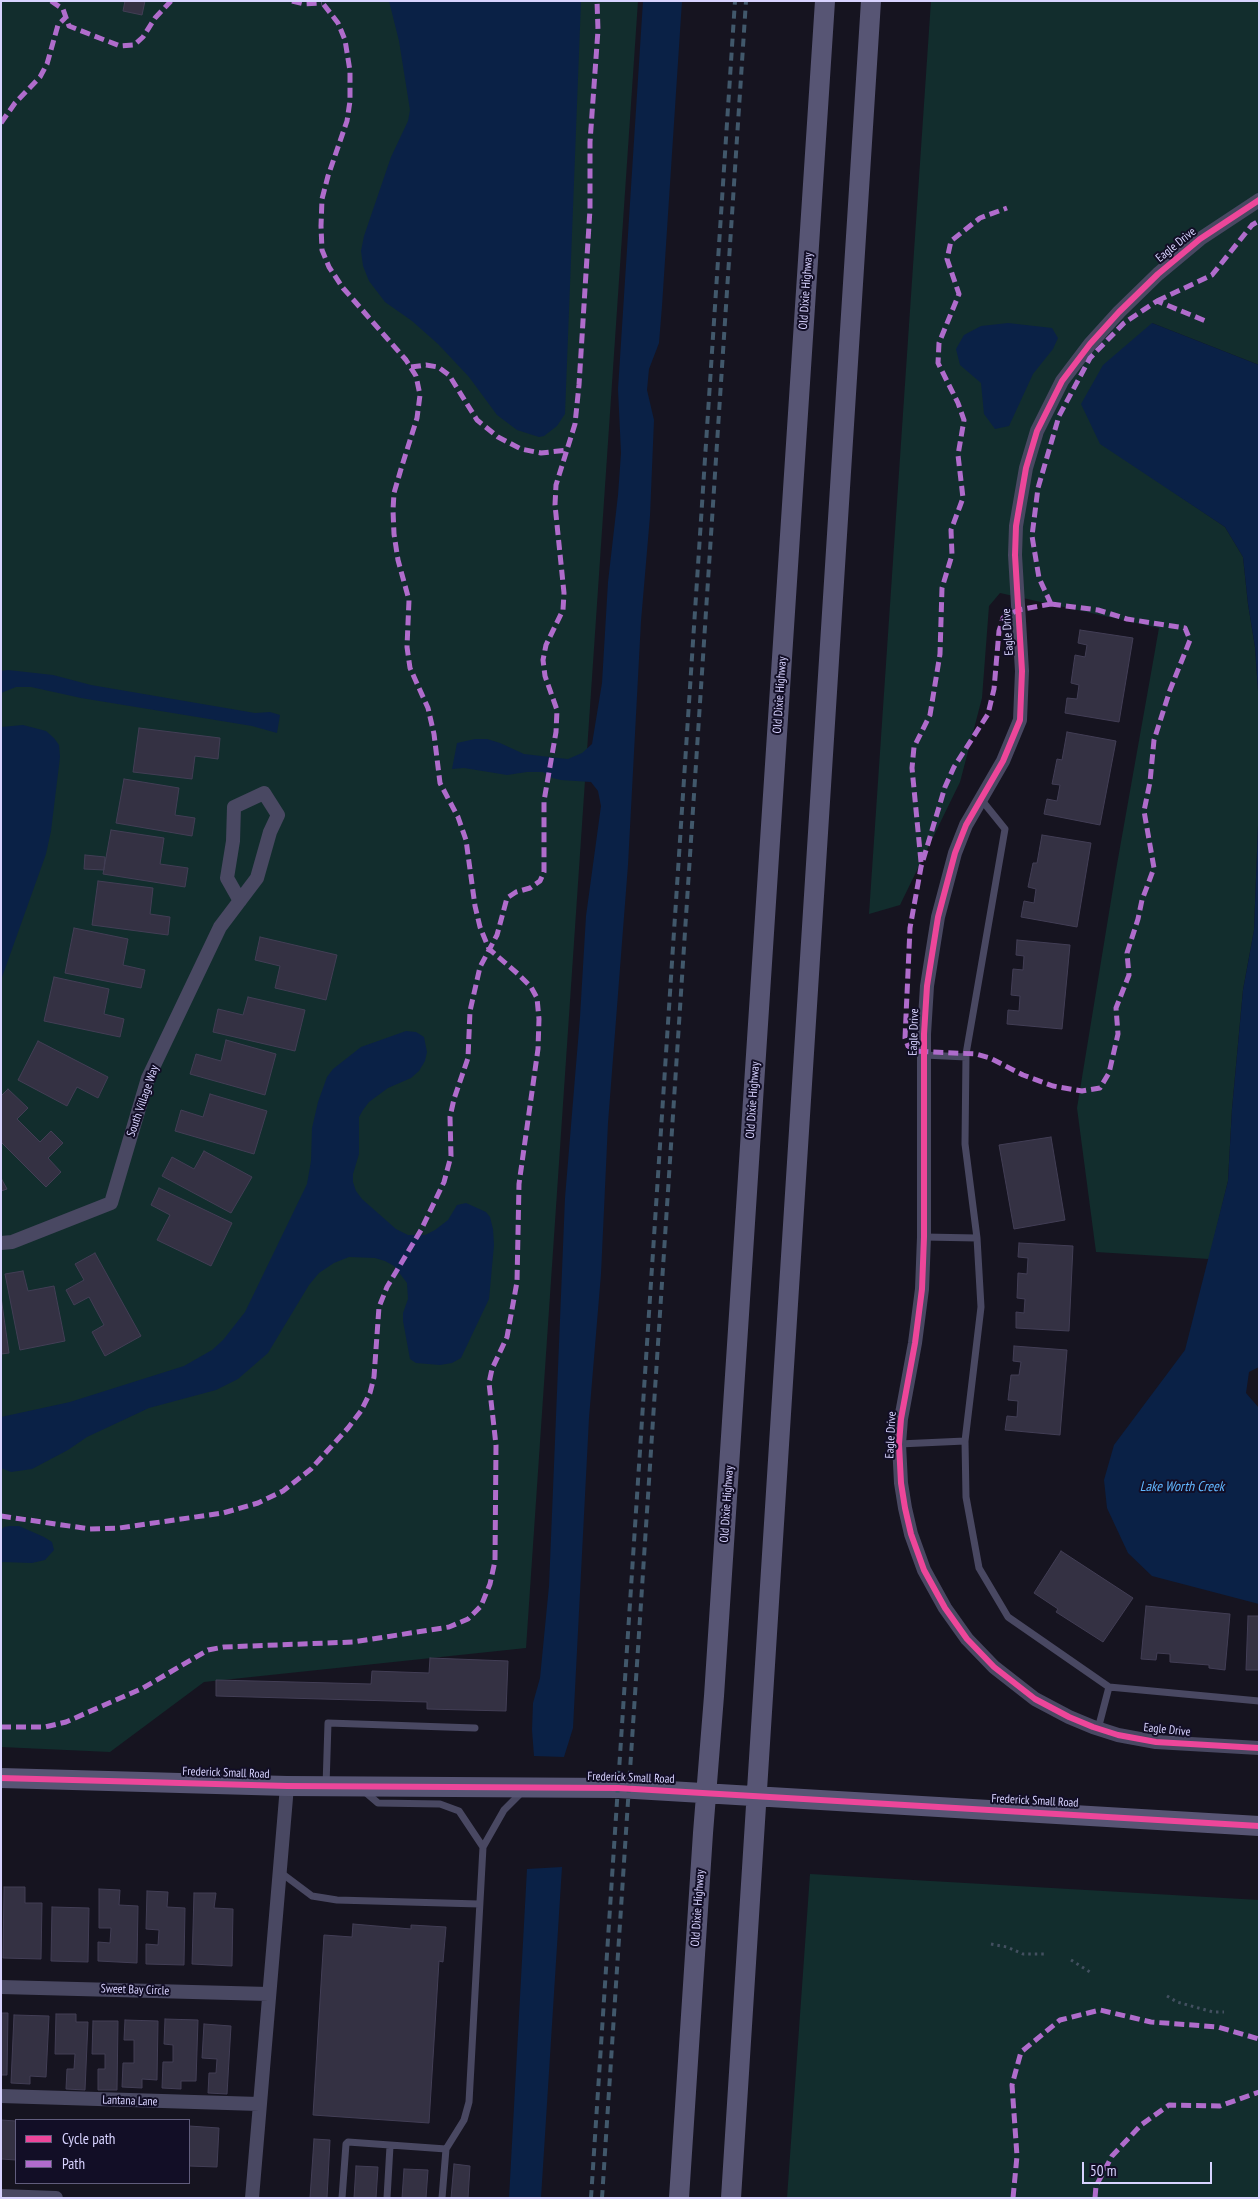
<!DOCTYPE html>
<html>
<head>
<meta charset="utf-8">
<style>
  body { margin:0 }
  #map { position:relative; width:1260px; height:2199px; overflow:hidden; background:#161420; font-family:"PT Sans Narrow",sans-serif }
  canvas { display:block }
  .frame { position:absolute; inset:0; border:2px solid #d8d3ff; pointer-events:none }
  .legend { position:absolute; left:15px; top:2119px; width:175px; height:65px; box-sizing:border-box; background:#120e26; border:1px solid #615d7d; margin:0; padding:6px 9px; list-style:none; font-size:15px; color:#d8d3ff }
  .legend li { display:flex; align-items:center; gap:10px; height:25px }
  .legend b { width:25px; border:1px solid #615d7d }
  .scale { position:absolute; left:1082px; top:2162px; width:130px; height:22px; box-sizing:border-box; border:2px solid #d8d3ff; border-top:0; padding-left:6px; font-size:15px; line-height:18px; white-space:nowrap; color:#d8d3ff; -webkit-text-stroke:4px #120e26; paint-order:stroke }
</style>
</head>
<body>
<div id="map">
<canvas width="1260" height="2199"></canvas>
<div class="frame"></div>
<ul class="legend">
<li><b style="height:6px;background:#ed469a"></b>Cycle path</li>
<li><b style="height:6px;background:#b06ccc"></b>Path</li>
</ul>
<div class="scale">50 m</div>
</div>
<script>
const ctx = document.querySelector('canvas').getContext('2d');
ctx.lineJoin = 'round';
function fill(path, color) { ctx.fillStyle = color; ctx.fill(path, 'evenodd'); }
const shape = rows => new Path2D(rows.map(r => 'M' + r).join(''));
function trace(path, color, width, dash) { ctx.strokeStyle = color; ctx.lineWidth = width; ctx.lineCap = dash ? 'butt' : 'round'; ctx.setLineDash(dash || []); ctx.stroke(path); }
function write(font, color, halo, rows, align = 'center') {
  ctx.font = font + ' "PT Sans Narrow",sans-serif'; ctx.lineWidth = 4; ctx.setLineDash([]); ctx.textBaseline = 'middle'; ctx.strokeStyle = halo; ctx.fillStyle = color; for (const [text, x, y, turn = 0] of rows) {
    ctx.save(); ctx.translate(x, y); ctx.rotate((+turn || 0) * Math.PI / 180); ctx.textAlign = isNaN(turn) ? turn : align; if (halo) ctx.strokeText(text, 0, 0); ctx.fillText(text, 0, 0); ctx.restore();
  }
}
fill(shape([
  [1,1,638,1,526,1648,204,1682,110,1752,1,1747],
  [931,1,1259,1,1259,365,1152,323,1169,489,1225,527,1243,557,1248,604,1255,647,1259,705,1259,800,1254,930,1243,990,1232,1109,1228,1181,1209,1259,1096,1252,1077,1108,1116,870,1159,628,1000,593,989,606,982,698,960,782,900,905,869,914],
  [810,1874,1259,1900,1259,2198,787,2198]
]), '#122d2d');
fill(shape([
  [389,1,581,1,565,414,557,426,544,436,539,437,517,430,497,415,469,377,438,344,412,321,385,302,369,281,363,266,361,251,364,236,391,157,408,121,410,110,399,41],
  [643,1,682,1,662,306,659,343,649,369,647,390,654,420,650,516,641,621,628,865,608,1123,601,1274,589,1418,573,1728,564,1757,534,1756,532,1730,533,1703,540,1678,549,1586,565,1198,580,1017,586,916,601,806,598,791,591,782,561,780,552,778,543,772,527,772,507,775,464,768,452,769,457,743,475,739,487,739,500,743,524,754,558,758,568,759,582,753,592,744,602,683,608,582,618,495,621,453,618,389],
  [1008,323,1052,328,1058,338,1053,349,1033,374,1009,426,995,429,984,414,981,383,960,365,956,349,964,335,981,326],
  [1152,323,1259,365,1259,705,1255,647,1248,604,1243,557,1225,527,1100,444,1081,404,1103,365],
  [8,670,53,675,91,685,255,713,270,712,280,715,277,733,252,726,81,698,31,687,16,687,1,693,1,671],
  [23,725,46,731,54,738,59,745,60,757,51,831,46,854,1,980,1,727],
  [1259,800,1259,1367,1249,1372,1246,1393,1259,1408,1259,1604,1152,1576,1128,1553,1107,1508,1104,1480,1114,1445,1185,1350,1228,1181,1232,1109,1243,990,1254,930],
  [406,1031,416,1032,424,1037,427,1052,425,1061,419,1071,411,1078,388,1088,369,1102,363,1110,359,1117,359,1154,353,1174,353,1182,356,1191,362,1199,396,1229,408,1235,425,1235,435,1230,448,1220,457,1205,466,1203,486,1212,490,1217,493,1229,494,1245,489,1299,461,1358,452,1363,440,1365,416,1363,410,1359,403,1321,403,1313,408,1299,407,1283,394,1266,385,1261,375,1258,349,1257,334,1263,319,1273,309,1285,268,1353,238,1379,216,1390,149,1408,87,1437,68,1450,32,1469,11,1472,1,1468,1,1417,70,1402,184,1366,212,1350,223,1340,245,1312,307,1184,311,1161,312,1128,318,1102,327,1077,333,1069,361,1047],
  [10,1526,19,1526,44,1537,52,1542,54,1550,45,1560,32,1563,1,1562,1,1530,4,1527],
  [562,1867,541,2198,509,2198,527,1869]
]), '#0a2146');
const building = shape([
  [125,1,145,1,142,15,123,11,125,1],
  [1080,630,1133,638,1119,722,1065,713,1067,698,1077,699,1079,685,1071,683,1075,655,1085,657,1087,645,1078,643,1080,630],
  [139,728,220,738,218,759,195,756,192,779,133,772,139,728],
  [1067,732,1116,741,1100,825,1044,814,1047,799,1057,801,1060,785,1052,784,1057,759,1062,760,1067,732],
  [124,779,179,788,175,815,195,818,192,836,116,823,124,779],
  [111,830,164,838,160,864,188,868,185,887,103,874,111,830],
  [1042,835,1091,843,1077,927,1021,917,1024,901,1034,903,1036,889,1028,887,1033,863,1037,863,1042,835],
  [85,855,105,857,104,870,84,869,85,855],
  [98,881,153,888,150,914,170,917,168,935,92,925,98,881],
  [74,928,128,939,123,965,145,970,141,988,65,973,74,928],
  [260,937,337,955,326,1000,275,988,280,966,255,960,260,937],
  [1017,940,1070,945,1062,1029,1007,1024,1008,1010,1019,1011,1020,996,1011,995,1013,969,1023,970,1024,956,1016,955,1017,940],
  [54,977,109,989,104,1014,124,1019,120,1037,44,1021,54,977],
  [248,997,305,1010,295,1051,213,1032,218,1009,243,1015,248,997],
  [226,1040,276,1054,265,1095,190,1074,196,1054,221,1061,226,1040],
  [38,1041,108,1077,98,1098,77,1087,67,1106,18,1080,38,1041],
  [8,1089,28,1108,17,1119,40,1142,51,1131,63,1143,48,1158,61,1172,46,1187,1,1142,1,1096,8,1089],
  [210,1094,267,1111,254,1154,175,1131,181,1110,203,1117,210,1094],
  [1051,1137,1065,1220,1014,1229,999,1145,1051,1137],
  [204,1151,252,1177,231,1213,162,1176,172,1157,194,1169,204,1151],
  [1,1178,7,1189,1,1191,1,1178],
  [159,1188,232,1223,211,1266,157,1240,170,1215,151,1205,159,1188],
  [1019,1243,1073,1246,1069,1331,1016,1328,1016,1312,1024,1313,1025,1299,1017,1298,1018,1273,1027,1274,1028,1258,1018,1257,1019,1243],
  [95,1253,141,1336,105,1356,92,1332,104,1325,89,1297,74,1305,66,1290,84,1280,75,1264,95,1253],
  [23,1271,28,1291,54,1286,65,1341,20,1350,5,1274,23,1271],
  [1,1297,9,1353,1,1354,1,1297],
  [1014,1346,1067,1350,1060,1435,1005,1430,1007,1416,1017,1417,1018,1401,1008,1400,1011,1375,1019,1375,1021,1362,1013,1361,1014,1346],
  [1061,1551,1133,1598,1103,1642,1056,1612,1058,1609,1034,1593,1061,1551],
  [1146,1606,1230,1614,1225,1670,1209,1668,1209,1665,1170,1662,1170,1654,1157,1653,1156,1660,1141,1659,1146,1606],
  [1248,1616,1259,1616,1259,1670,1246,1670,1248,1616],
  [430,1658,508,1661,506,1711,427,1709,427,1702,216,1696,216,1680,371,1684,372,1671,429,1673,430,1658],
  [4,1887,25,1887,25,1903,42,1903,41,1959,3,1958,4,1887],
  [99,1889,120,1890,119,1905,138,1906,137,1963,98,1961,98,1942,110,1943,111,1928,99,1928,99,1889],
  [147,1891,168,1892,167,1907,185,1908,184,1965,146,1964,146,1944,158,1945,159,1930,146,1929,147,1891],
  [194,1893,216,1893,214,1908,233,1909,232,1966,192,1964,194,1893],
  [52,1907,89,1908,88,1962,51,1961,52,1907],
  [353,1924,411,1929,411,1925,446,1927,443,1962,439,1961,429,2123,313,2115,324,1935,352,1937,353,1924],
  [1,2013,8,2013,7,2075,1,2075,1,2013],
  [56,2014,76,2014,76,2022,88,2022,85,2090,66,2089,67,2069,74,2069,75,2054,55,2054,56,2014],
  [14,2015,49,2016,46,2077,30,2076,30,2084,11,2083,14,2015],
  [165,2019,198,2020,196,2081,181,2081,181,2089,162,2088,163,2062,173,2062,173,2045,164,2044,165,2019],
  [125,2020,158,2021,157,2080,142,2079,142,2088,122,2087,123,2063,134,2063,134,2040,124,2040,125,2020],
  [93,2021,118,2021,117,2090,98,2090,98,2069,105,2069,105,2054,92,2054,93,2021],
  [204,2024,231,2026,227,2094,208,2093,209,2073,216,2073,217,2059,202,2058,204,2024],
  [1,2120,16,2121,16,2160,1,2159,1,2120],
  [189,2126,219,2128,217,2167,189,2166,189,2126],
  [314,2139,330,2140,327,2198,310,2198,314,2139],
  [454,2164,470,2166,468,2198,451,2198,454,2164],
  [356,2166,378,2167,376,2198,354,2198,356,2166],
  [404,2169,428,2170,426,2198,402,2198,404,2169]
]);
fill(building, '#343143');
trace(building, '#423e55', 1);
trace(shape([
  [991,1944,1007,1947,1023,1954,1046,1954],
  [1071,1960,1090,1972],
  [1167,1996,1177,2002,1213,2012,1224,2012]
]), '#435060', 3, [2.5, 4]);
trace(shape([
  [924,1055,966,1057],
  [924,1237,977,1238],
  [965,1441,966,1497,979,1568,1008,1617,1109,1687,1259,1701],
  [899,1444,965,1441,981,1307,977,1238,965,1144,966,1054,1005,829,980,798],
  [1098,1729,1109,1687],
  [326,1786,328,1723,475,1728],
  [364,1791,378,1803,440,1804,459,1811,483,1847],
  [280,1872,312,1896,337,1900,479,1904],
  [342,2198,346,2144,348,2142,446,2149],
  [387,2198,390,2146],
  [442,2198,446,2149,464,2120,469,2102,483,1847,504,1810,522,1792]
]), '#494862', 7);
trace(shape([
  [1259,200,1200,239,1158,274,1119,312,1090,344,1062,381,1037,431,1026,468,1016,526,1015,555,1022,671,1020,720,1003,761,966,825,955,853,938,917,927,986,924,1034,924,1237,922,1289,915,1343,901,1419,899,1444,901,1483,905,1508,911,1534,924,1570,945,1608,967,1639,994,1667,1035,1699,1069,1717,1093,1727,1118,1735,1156,1742,1259,1748],
  [1,1243,12,1242,111,1203,148,1078,220,927,257,878,270,832,278,815,264,793,234,807,233,841,227,878,240,901],
  [1,1987,269,1994],
  [1,2096,259,2104],
  [1,2196,56,2198],
  [252,2198,287,1786]
]), '#494862', 14);
trace(shape([
  [1,1778,287,1786,618,1788,1259,1826],
  [679,2198,703,1833,714,1696,825,1],
  [731,2198,871,1]
]), '#575574', 20);
trace(shape([
  [591,2198,735,1],
  [602,2198,746,1]
]), '#41586b', 4, [8, 6]);
trace(shape([
  [51,1,63,9,69,26,120,46,134,45,143,37,155,18,171,1],
  [292,1,304,4,322,3],
  [1,123,15,103,40,77,47,64,58,25,66,17],
  [1157,301,1212,275,1252,225,1259,221],
  [411,367,426,365,438,367,449,375,477,420,498,437,521,449,541,453,568,450],
  [1051,604,1098,610,1127,619,1185,628,1190,640,1170,690,1154,740,1150,782,1144,811,1154,868,1142,900,1138,919,1127,953,1129,975,1116,1008,1118,1034,1109,1073,1100,1088,1082,1091,1053,1086,1023,1075,990,1058,976,1054,915,1051,908,1046,905,1038,910,928,921,867,945,787,954,767,988,714,994,689,999,631,1003,618,1018,610,1051,604],
  [1051,604,1039,578,1032,536,1038,488,1059,416,1090,358,1124,323,1157,301,1208,322],
  [921,862,912,768,914,747,930,715,940,654,942,588,952,555,951,530,963,498,958,455,964,420,958,403,938,363,939,343,959,294,947,259,951,241,980,218,1007,208],
  [1,1516,90,1529,119,1528,223,1513,258,1503,283,1491,311,1469,348,1428,361,1411,370,1393,374,1377,379,1307,387,1287,421,1230,444,1182,451,1156,450,1117,454,1099,468,1058,470,1011,480,967,497,935,507,898,516,892,530,888,540,881,544,872,544,801,556,732,557,710,545,676,543,660,546,645,563,610,564,593,555,505,556,485,575,424,579,385,590,209,590,142,598,30,597,1],
  [1,1727,45,1727,66,1722,143,1688,208,1650,224,1647,353,1642,449,1627,468,1619,481,1606,490,1584,495,1561,496,1445,489,1383,492,1369,507,1337,517,1282,519,1184,538,1049,539,1019,537,998,531,987,518,974,489,949,480,927,475,906,466,840,458,817,440,783,434,734,428,708,410,668,407,647,409,600,398,560,394,534,393,510,394,493,401,469,417,418,420,395,416,376,406,360,343,288,329,267,322,250,321,226,322,199,328,176,347,121,350,101,350,71,345,40,338,23,321,1],
  [1013,2198,1017,2156,1012,2085,1021,2052,1060,2020,1100,2010,1151,2022,1218,2027,1259,2039],
  [1095,2198,1096,2186,1112,2156,1141,2125,1169,2105,1220,2106,1259,2092]
]), '#b06ccc', 5, [10, 5]);
trace(shape([
  [1259,200,1200,239,1158,274,1119,312,1090,344,1062,381,1037,431,1026,468,1016,526,1015,555,1022,671,1020,720,1003,761,966,825,955,853,938,917,927,986,924,1034,924,1237,922,1289,915,1343,901,1419,899,1444,901,1483,905,1508,911,1534,924,1570,945,1608,967,1639,994,1667,1035,1699,1069,1717,1093,1727,1118,1735,1156,1742,1259,1748],
  [1,1778,287,1786,618,1788,1259,1826]
]), '#ed469a', 6);
write('12px', '#d8d3ff', '#120e26', [
  ["Eagle Drive",1176,245,-39],
  ["Old Dixie Highway",806,291,-86],
  ["Eagle Drive",1008,632,-94],
  ["Old Dixie Highway",780,695,-86],
  ["Eagle Drive",914,1032,-88],
  ["Old Dixie Highway",753,1100,-86],
  ["South Village Way",143,1101,-71],
  ["Eagle Drive",891,1435,-87],
  ["Old Dixie Highway",727,1504,-86],
  ["Eagle Drive",1167,1730,6],
  ["Frederick Small Road",226,1773,2],
  ["Frederick Small Road",631,1778,2],
  ["Frederick Small Road",1035,1801,3],
  ["Old Dixie Highway",698,1908,-86],
  ["Sweet Bay Circle",135,1990,2],
  ["Lantana Lane",130,2101,2]
]);
write('italic 14px', '#61b7ff', '#120e26', [
  ["Lake Worth Creek",1182,1487]
]);
</script>
</body>
</html>
